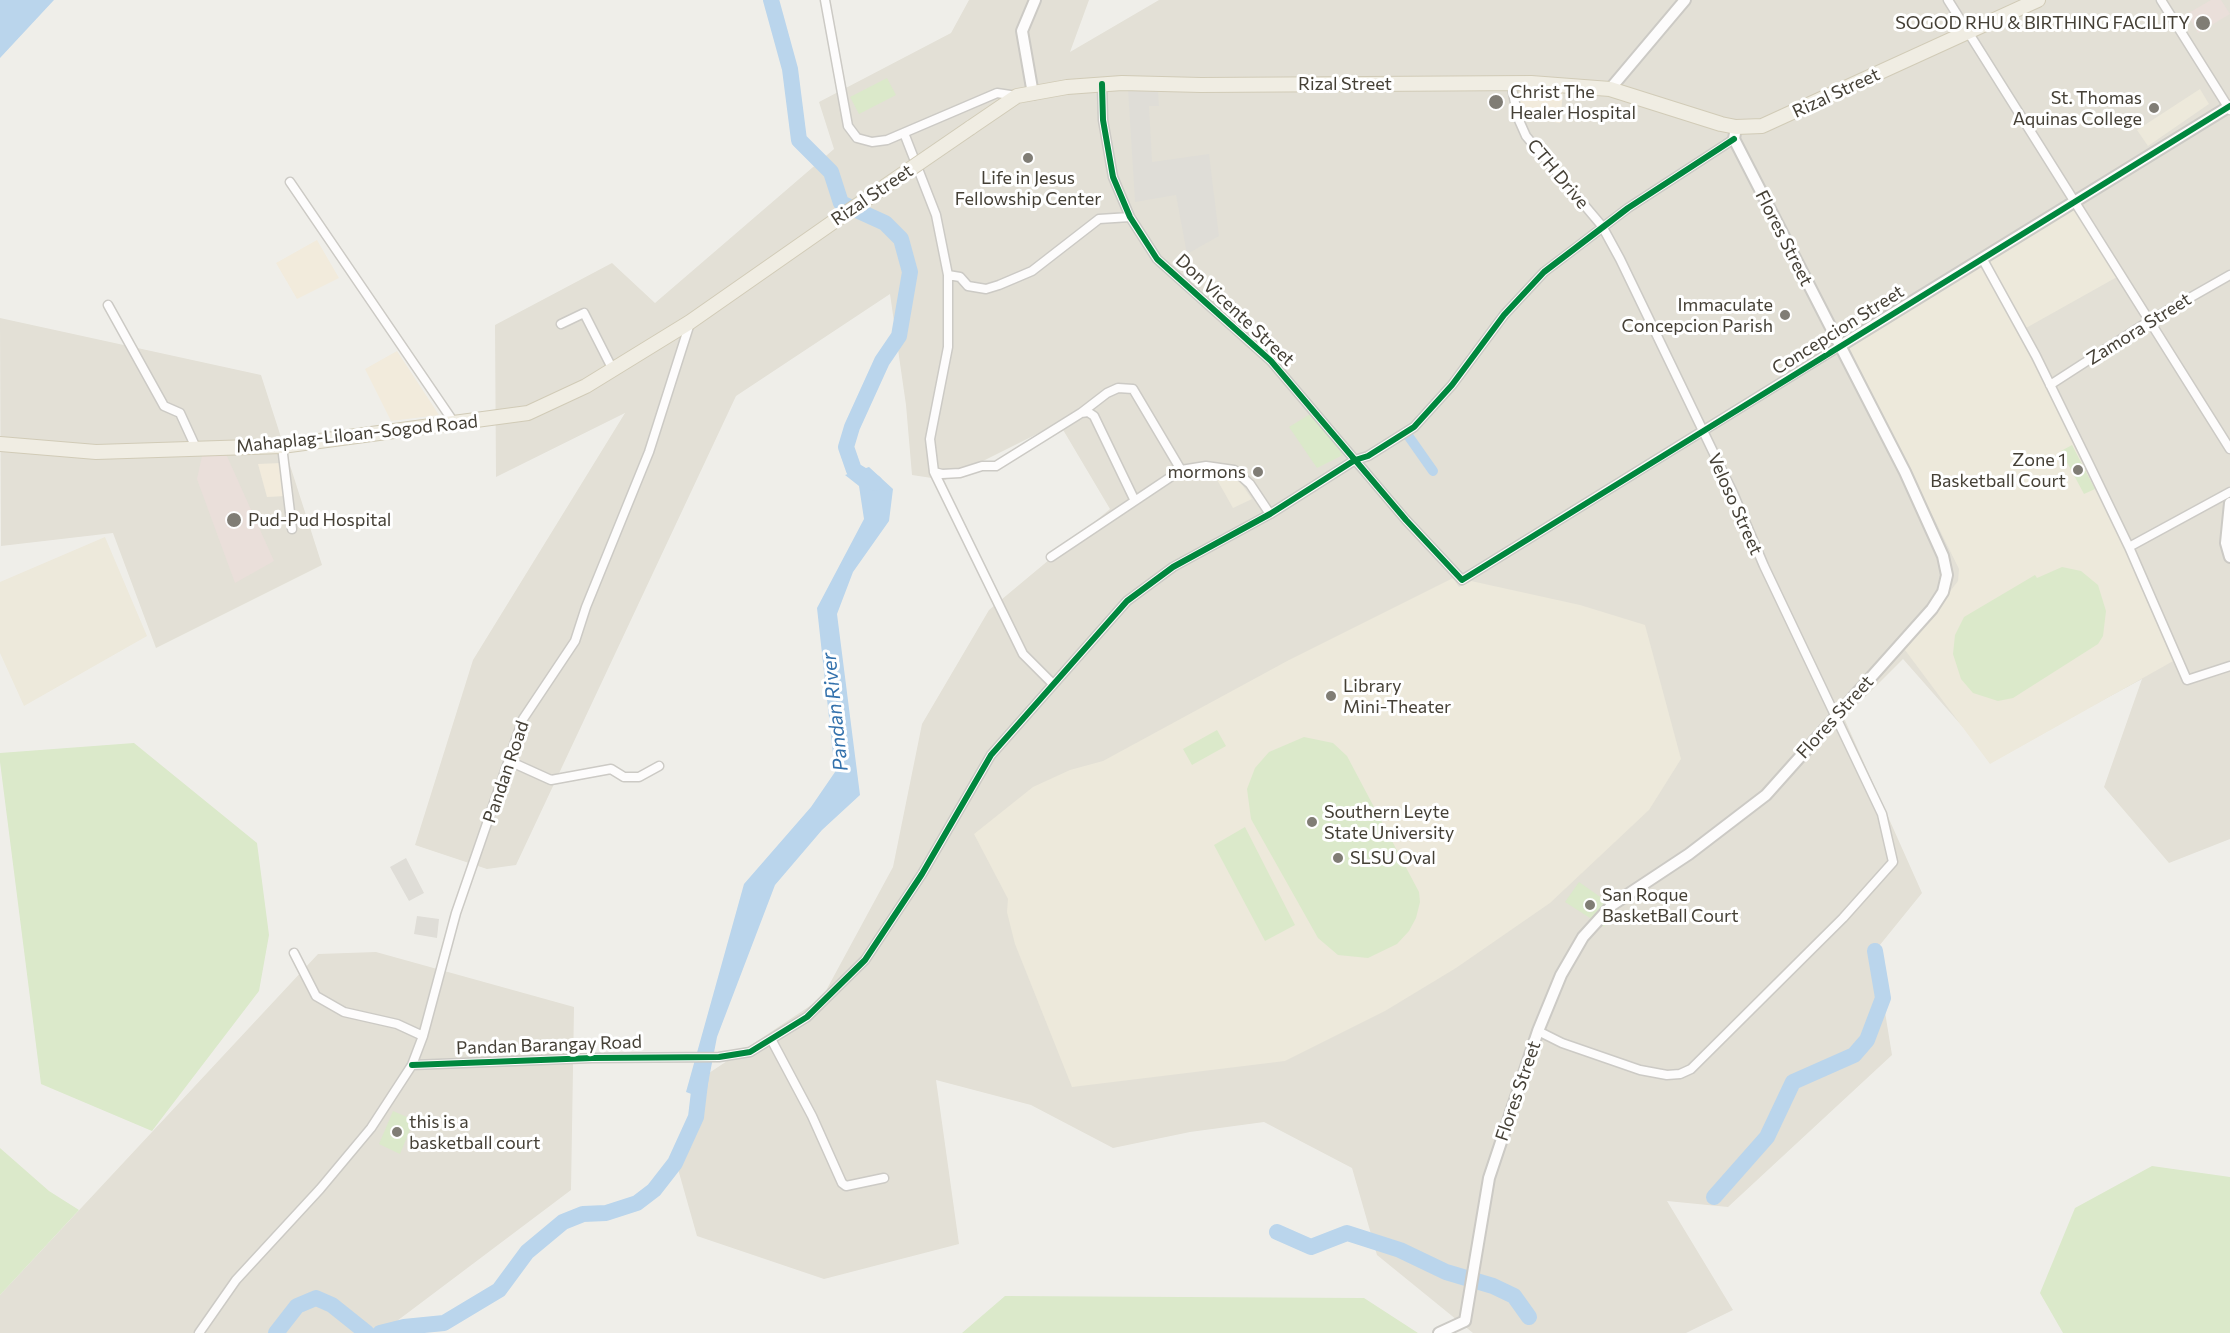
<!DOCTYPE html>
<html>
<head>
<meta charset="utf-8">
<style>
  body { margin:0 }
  canvas { display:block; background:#efeee9 }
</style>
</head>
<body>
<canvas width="2230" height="1333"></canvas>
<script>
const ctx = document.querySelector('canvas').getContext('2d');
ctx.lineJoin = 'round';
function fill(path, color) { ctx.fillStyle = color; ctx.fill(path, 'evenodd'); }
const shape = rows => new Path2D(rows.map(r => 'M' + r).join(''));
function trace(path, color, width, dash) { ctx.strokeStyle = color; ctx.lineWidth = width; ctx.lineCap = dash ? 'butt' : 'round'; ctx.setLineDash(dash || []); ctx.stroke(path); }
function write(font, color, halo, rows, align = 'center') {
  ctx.font = font + ' Commissioner,sans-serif'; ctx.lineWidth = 6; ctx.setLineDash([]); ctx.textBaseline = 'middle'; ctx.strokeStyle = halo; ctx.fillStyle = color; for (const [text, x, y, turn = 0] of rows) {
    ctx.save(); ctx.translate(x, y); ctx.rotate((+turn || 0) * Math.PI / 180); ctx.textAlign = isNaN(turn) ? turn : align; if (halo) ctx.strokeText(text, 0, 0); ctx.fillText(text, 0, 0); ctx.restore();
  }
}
fill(shape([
  [969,0,1089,0,1070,52,1159,0,2230,0,2230,839,2169,863,2104,787,2142,679,1992,760,1903,659,1844,718,1922,893,1875,951,1892,1055,1728,1207,1667,1201,1733,1310,1686,1333,1473,1333,1377,1255,1352,1168,1264,1122,1190,1132,1113,1148,1031,1105,936,1080,959,1244,824,1279,697,1236,674,1155,709,1073,822,998,893,867,922,724,989,610,1110,509,1059,423,945,480,912,475,906,405,890,294,736,396,516,865,487,869,415,845,473,660,625,413,496,477,495,325,612,263,655,303,834,149,819,102,951,33],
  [0,318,261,375,322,565,156,648,113,533,1,546],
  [376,952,574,1007,571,1190,381,1333,0,1333,0,1295,318,954]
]), '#e3e0d6');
fill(shape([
  [1518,87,1563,92,1560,123,1521,117],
  [317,240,339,278,297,299,276,263],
  [397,351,439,415,391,421,365,369],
  [281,463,286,496,267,497,258,464]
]), '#f2ebdc');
fill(shape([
  [1128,90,1158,90,1159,106,1149,106,1152,162,1209,154,1219,236,1187,254,1176,195,1135,202],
  [406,858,424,893,409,901,390,867],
  [417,916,439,919,437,938,414,934]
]), '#dfddd7');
fill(shape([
  [2200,89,2209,104,2148,146,2137,130],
  [2073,209,2117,277,2026,328,1988,260],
  [1981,264,2046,387,2125,549,2175,660,1990,764,1905,650,1958,581,1959,569,1849,347],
  [1211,469,1226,470,1236,476,1252,499,1233,508],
  [105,537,147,636,24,706,0,653,0,582],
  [1453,578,1459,587,1471,581,1580,605,1645,625,1681,759,1649,810,1550,903,1456,968,1385,1011,1285,1061,1072,1087,1015,944,1007,912,1008,899,974,834,1033,787,1070,770,1103,761,1289,660]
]), '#ede9db');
fill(shape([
  [2211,0,2221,0,2230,14,2198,33,2187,14],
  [226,454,274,561,235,583,197,479,202,456]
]), '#eadfda');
fill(shape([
  [887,78,896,95,859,114,850,97],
  [1312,413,1343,455,1317,468,1289,427],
  [2072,445,2095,489,2084,494,2061,451],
  [2062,567,2081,571,2098,585,2106,611,2103,636,2098,644,2013,698,1998,701,1973,693,1961,679,1953,654,1955,635,1964,617,2035,575,2037,578],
  [1217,730,1226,746,1192,765,1183,749],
  [1304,737,1333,743,1347,756,1419,892,1420,902,1416,918,1409,931,1397,944,1368,958,1338,955,1318,938,1251,819,1247,789,1255,768,1269,752],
  [134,743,257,843,269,935,259,991,152,1131,41,1084,0,762,0,753],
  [1245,827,1295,925,1265,941,1214,845],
  [1579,882,1616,908,1604,927,1565,902],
  [393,1111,414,1120,400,1154,379,1144],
  [0,1148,49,1191,79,1210,0,1295],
  [2152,1166,2230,1177,2230,1333,2063,1333,2040,1293,2075,1208],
  [1005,1296,1364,1298,1418,1333,962,1333]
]), '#dbe9ca');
fill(shape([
  [0,0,54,0,0,58],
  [869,467,893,489,889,521,853,572,837,614,860,795,822,830,775,885,717,1037,705,1099,686,1092,744,884,811,807,835,772,817,608,864,519,859,486,845,475]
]), '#bad5ec');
trace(shape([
  [1407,434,1433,471]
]), '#bad5ec', 10);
trace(shape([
  [771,0,790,69,799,140,831,172,841,203,885,223,901,239,910,272,899,336,882,361,852,427,846,447,854,470,875,483],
  [1714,1197,1767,1137,1793,1082,1854,1055,1867,1040,1883,998,1875,951],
  [1277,1232,1311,1247,1347,1233,1400,1250,1446,1272,1493,1286,1514,1296,1529,1317],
  [276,1333,297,1306,316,1298,332,1305,367,1333],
  [380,1333,404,1327,444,1323,499,1290,527,1252,563,1222,583,1214,606,1213,637,1203,654,1190,675,1163,696,1117,701,1075]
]), '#bad5ec', 16);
const minor = shape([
  [825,0,848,126,857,138,872,142,887,140,997,93,1017,96],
  [1948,0,2230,449],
  [2161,0,2230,110],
  [1511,83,1518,118,1526,136,1602,226,1620,259,1733,493,1764,566,1882,814,1893,862,1843,918,1691,1069,1680,1074,1667,1075,1640,1070,1562,1043,1538,1031],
  [1102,84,1103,120,1113,177,1130,217,1157,259,1271,361,1406,520,1462,580,1840,346],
  [904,133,936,215,948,275,948,347,930,439,934,472,942,474,960,473,982,466,996,466,1081,413,1088,412,1094,416,1134,499],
  [290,182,455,424],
  [1982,258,2036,356,2089,464,2129,547,2187,680,2230,666],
  [948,275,960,277,968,286,986,289,999,285,1032,271,1099,219,1130,217],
  [108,305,164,406,180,413,197,450],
  [561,324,584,313,612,368],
  [2050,385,2149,321,2230,275],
  [1081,413,1107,393,1118,388,1133,389,1181,470],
  [282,446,292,529],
  [934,472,1023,654,1052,683],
  [2129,547,2230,492],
  [1051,557,1181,470,1206,466,1234,470,1250,484,1270,514],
  [509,761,551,780,611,769,624,777,639,777,659,766],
  [294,953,316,996,344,1012,397,1024,423,1036],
  [771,1039,812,1116,842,1183,846,1186,884,1178],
  [412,1065,592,1058,719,1057,750,1052,807,1017,865,960,922,874,991,755,1127,601,1173,567,1270,514,1355,460,1368,456,1414,427,1452,385,1504,315,1544,272,1628,208,1734,139],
  [199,1333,236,1280,320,1189,371,1128,412,1065,423,1036,456,913,523,719,575,641,586,607,649,452,690,323]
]);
const tertiary = shape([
  [1610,89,1685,0],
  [1033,94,1022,31,1035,0],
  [1840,346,2230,106],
  [2230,503,2226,543,2230,557],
  [1439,1333,1465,1321,1489,1178,1538,1031,1561,975,1583,937,1612,905,1689,854,1766,795,1932,609,1943,592,1947,575,1943,556,1905,472,1734,139,1736,127]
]);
const primary = shape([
  [970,128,1017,96,1067,87,1122,83,1201,85,1531,83,1610,89,1721,124,1736,127,1762,126,2038,0],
  [0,444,96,452,282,446,528,413,586,386,690,322,836,220]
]);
trace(minor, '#cccac5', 11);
trace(tertiary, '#cccac5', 14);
trace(primary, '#d1cbb7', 16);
trace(minor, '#fdfcfc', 8);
trace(tertiary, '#fdfcfc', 10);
trace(primary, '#f0ede3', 14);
const primaryBridge = shape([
  [836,220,970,128]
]);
trace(primaryBridge, '#d1cbb7', 16, []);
trace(primaryBridge, '#f0ede3', 14);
trace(shape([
  [1102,84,1103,120,1113,177,1130,217,1157,259,1271,361,1406,520,1462,580,2230,106],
  [412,1065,592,1058,719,1057,750,1052,807,1017,865,960,922,874,991,755,1127,601,1173,567,1270,514,1355,460,1368,456,1414,427,1452,385,1504,315,1544,272,1628,208,1734,139]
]), '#00873e', 6);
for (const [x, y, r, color] of [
  [2203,23,8,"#807d75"],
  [1496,102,8,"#807d75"],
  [2154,108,6,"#807d75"],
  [1028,158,6,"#807d75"],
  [1785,315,6,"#807d75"],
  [2078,470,6,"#807d75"],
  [1258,472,6,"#807d75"],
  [234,520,8,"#807d75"],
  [1331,696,6,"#807d75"],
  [1312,822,6,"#807d75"],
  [1338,858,6,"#807d75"],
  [1590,905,6,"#807d75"],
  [397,1132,6,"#807d75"]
]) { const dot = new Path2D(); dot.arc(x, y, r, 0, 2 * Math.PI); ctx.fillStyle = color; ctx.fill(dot); trace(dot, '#fff', 2); }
write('18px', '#454036', '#fff', [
  ["SOGOD RHU & BIRTHING FACILITY",2190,23,"right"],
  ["Christ The",1510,92],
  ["Healer Hospital",1510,113],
  ["St. Thomas",2142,98,"right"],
  ["Aquinas College",2142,119,"right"],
  ["Life in Jesus",1028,178,"center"],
  ["Fellowship Center",1028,199,"center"],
  ["Immaculate",1773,305,"right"],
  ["Concepcion Parish",1773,326,"right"],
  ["Zone 1",2066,460,"right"],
  ["Basketball Court",2066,481,"right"],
  ["mormons",1246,472,"right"],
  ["Pud-Pud Hospital",248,520],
  ["Library",1343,686],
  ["Mini-Theater",1343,707],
  ["Southern Leyte",1324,812],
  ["State University",1324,833],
  ["SLSU Oval",1350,858],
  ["San Roque",1602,895],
  ["BasketBall Court",1602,916],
  ["this is a",409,1122],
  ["basketball court",409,1143]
], 'left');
write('18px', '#454036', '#fff', [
  ["Rizal Street",1345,84],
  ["Rizal Street",1836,93,-25],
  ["CTH Drive",1558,174,50],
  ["Rizal Street",872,195,-34],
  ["Flores Street",1784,238,63],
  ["Don Vicente Street",1235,310,43],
  ["Zamora Street",2139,329,-32],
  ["Concepcion Street",1838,330,-32],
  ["Mahaplag-Liloan-Sogod Road",357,434,-6],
  ["Veloso Street",1735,504,66],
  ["Flores Street",1835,717,-48],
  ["Pandan Road",506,772,-71],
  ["Pandan Barangay Road",549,1045,-2],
  ["Flores Street",1518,1091,-71]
]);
write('italic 20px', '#3371ac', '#fff', [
  ["Pandan River",835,712,-96]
]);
</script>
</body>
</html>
